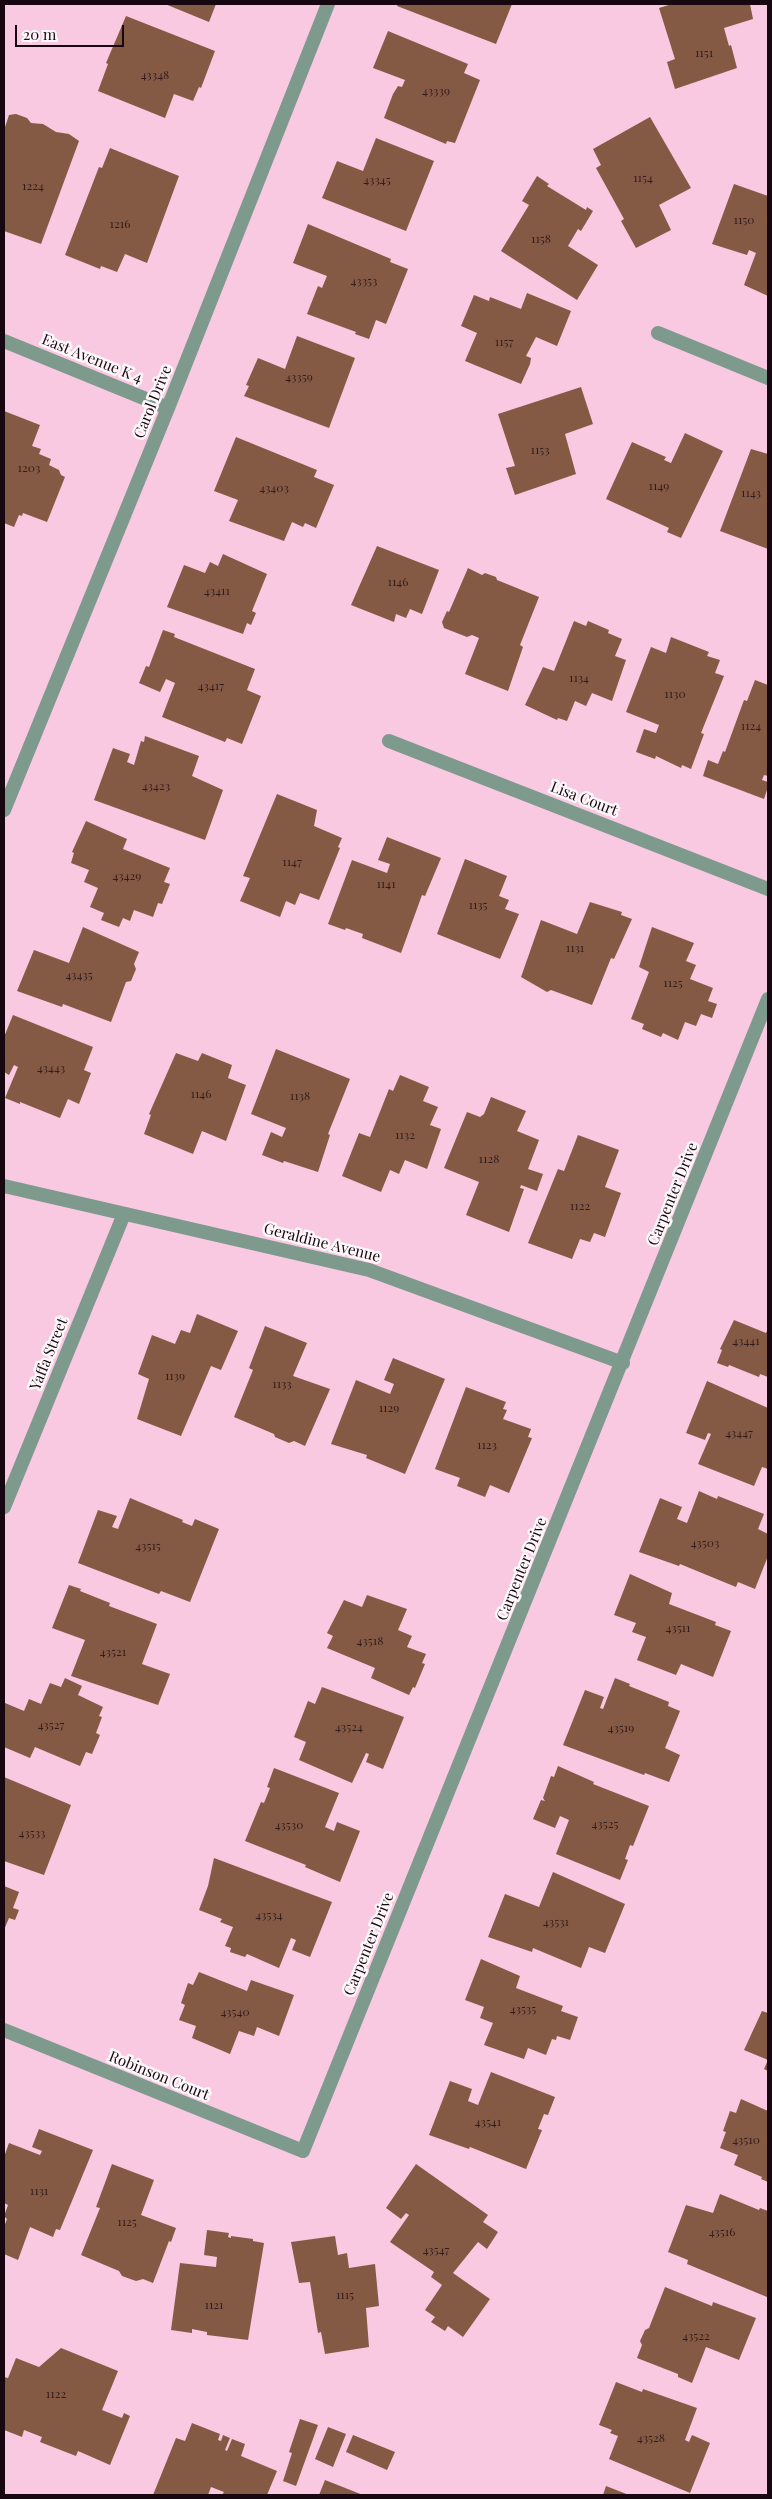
<!DOCTYPE html>
<html>
<head>
<meta charset="utf-8">
<style>
  body { margin:0 }
  #map { position:relative; width:772px; height:2499px; overflow:hidden; background:#f9c8e1; font-family:"Playfair Display",serif }
  canvas { display:block }
  .frame { position:absolute; inset:0; border:5px solid #160710; pointer-events:none }
  .scale { position:absolute; left:15px; top:25px; width:109px; height:22px; box-sizing:border-box; border:2px solid #160710; border-top:0; padding-left:6px; font-size:15px; line-height:18px; white-space:nowrap; color:#160710; -webkit-text-stroke:4px #fdf7fa; paint-order:stroke }
</style>
</head>
<body>
<div id="map">
<canvas width="772" height="2499"></canvas>
<div class="frame"></div>
<div class="scale">20 m</div>
</div>
<script>
const ctx = document.querySelector('canvas').getContext('2d');
ctx.lineJoin = 'round';
function fill(path, color) { ctx.fillStyle = color; ctx.fill(path, 'evenodd'); }
const shape = rows => new Path2D(rows.map(r => 'M' + r).join(''));
function trace(path, color, width, dash) { ctx.strokeStyle = color; ctx.lineWidth = width; ctx.lineCap = dash ? 'butt' : 'round'; ctx.setLineDash(dash || []); ctx.stroke(path); }
function write(font, color, halo, rows, align = 'center') {
  ctx.font = font + ' "Playfair Display",serif'; ctx.lineWidth = 5; ctx.setLineDash([]); ctx.textBaseline = 'middle'; ctx.strokeStyle = halo; ctx.fillStyle = color; for (const [text, x, y, turn = 0] of rows) {
    ctx.save(); ctx.translate(x, y); ctx.rotate((+turn || 0) * Math.PI / 180); ctx.textAlign = isNaN(turn) ? turn : align; if (halo) ctx.strokeText(text, 0, 0); ctx.fillText(text, 0, 0); ctx.restore();
  }
}
fill(shape([
  [165,4,216,4,209,22],
  [398,4,512,4,496,44,397,6],
  [672,4,750,4,753,19,724,28,729,46,731,45,737,68,675,89,667,62,675,59,659,8],
  [126,16,215,51,201,88,199,87,193,101,174,94,165,118,98,91,108,64,106,63],
  [388,31,468,64,464,73,480,80,455,143,447,141,446,144,384,118,393,94,398,86,402,87,405,80,373,68],
  [16,114,27,118,31,123,43,124,56,132,69,134,79,141,41,244,4,231,4,130,9,115],
  [650,117,691,188,659,205,671,230,636,248,621,221,624,219,596,168,601,165,593,149],
  [376,138,434,161,406,231,322,198,337,161,363,171],
  [110,148,179,176,147,263,125,254,117,272,101,266,100,269,65,255,99,167,102,168],
  [537,176,549,184,547,186,586,210,587,207,593,211,581,231,578,229,568,246,598,265,577,300,501,251,529,205,522,201],
  [734,184,768,196,768,296,744,285,756,253,749,250,747,255,712,244],
  [308,224,391,259,390,262,408,269,386,324,376,320,369,339,355,334,356,332,307,314,318,286,322,288,327,276,293,263],
  [527,293,571,311,557,346,536,337,526,356,531,358,530,364,521,384,465,361,477,333,461,326,474,295,489,301,490,297,521,309],
  [297,336,355,358,329,428,244,396,249,386,246,385,258,358,285,369],
  [581,387,593,424,565,434,576,474,515,495,506,468,515,466,498,414],
  [4,411,40,425,32,446,41,449,39,454,51,459,49,465,59,470,61,475,65,477,47,522,23,513,22,516,19,515,14,527,4,523],
  [685,433,723,451,681,538,667,532,669,528,606,499,632,442,666,457,664,460,671,463],
  [236,437,317,470,314,477,334,485,316,528,305,523,303,527,292,522,284,541,229,521,238,500,214,491],
  [751,449,768,454,768,549,720,531],
  [377,546,439,570,422,614,410,609,406,618,396,614,394,622,351,605],
  [223,554,267,574,252,611,256,613,251,625,247,623,243,634,167,607,184,565,205,573,210,562,218,566],
  [468,568,482,575,485,573,496,577,497,580,539,597,520,645,523,647,508,691,465,674,479,638,472,635,467,637,444,628,442,622,447,611,449,612],
  [574,621,586,626,588,621,609,630,608,633,622,639,615,656,626,660,612,701,592,693,586,706,575,701,567,721,558,718,557,720,525,705,543,667,554,671],
  [163,630,175,634,174,637,255,669,247,690,261,696,242,744,227,738,225,742,162,717,175,683,166,679,160,692,139,683,146,666,149,667],
  [671,637,709,652,707,656,720,660,715,673,724,676,701,733,704,734,691,769,682,765,681,768,656,756,655,759,636,752,644,729,656,733,659,725,626,712,651,647,666,653],
  [755,680,768,685,768,776,764,775,762,780,768,782,768,787,764,799,703,776,708,760,718,764,723,751,725,752,744,700,747,701],
  [145,736,199,756,192,776,223,790,205,840,94,800,113,748,130,754,127,762,134,765,141,741,144,742],
  [277,794,317,810,314,826,342,838,338,847,340,848,319,900,300,893,295,905,286,901,280,917,240,901,250,878,243,876],
  [86,821,127,839,123,849,170,868,164,882,170,884,162,904,158,903,153,917,134,910,130,921,123,918,119,927,101,920,104,913,90,907,98,888,84,882,89,870,71,863,74,853,72,852],
  [387,837,441,858,425,896,422,895,401,953,362,938,363,934,346,928,345,930,328,924,352,860,387,873,390,864,378,860],
  [465,859,507,876,499,896,509,900,505,909,519,914,500,959,437,934],
  [590,902,622,912,621,915,632,919,614,959,611,958,592,1005,551,990,547,992,521,977,541,920,577,934],
  [83,927,139,952,134,964,136,969,131,981,126,982,111,1022,63,1004,62,1007,17,991,34,950,69,963],
  [652,927,694,943,686,961,696,965,690,979,713,988,708,1001,717,1004,712,1018,701,1014,696,1026,685,1022,678,1040,663,1033,661,1037,642,1029,644,1024,631,1019,649,972,639,967],
  [13,1015,93,1047,84,1070,91,1073,79,1104,68,1099,60,1118,20,1102,20,1104,5,1098,18,1067,14,1065,9,1075,4,1072,4,1037],
  [276,1049,350,1079,328,1134,330,1135,318,1172,284,1161,283,1163,262,1155,271,1132,282,1137,286,1128,251,1114],
  [176,1053,198,1061,202,1053,232,1065,228,1078,246,1085,226,1141,202,1131,193,1154,144,1134,151,1115,149,1114],
  [400,1075,429,1087,423,1101,438,1107,430,1125,441,1129,427,1169,405,1160,399,1174,390,1170,381,1192,342,1176,359,1133,370,1137,389,1089,393,1091],
  [491,1097,526,1111,517,1131,539,1140,528,1169,543,1174,537,1191,521,1185,520,1188,524,1189,509,1232,466,1215,479,1182,444,1168,467,1112,480,1117,484,1114],
  [578,1135,619,1150,605,1187,621,1193,605,1237,594,1233,590,1242,580,1239,572,1259,528,1243,558,1169,564,1171],
  [197,1314,238,1331,221,1370,211,1366,181,1436,137,1419,149,1379,138,1374,152,1335,175,1344,181,1330,190,1333],
  [734,1320,766,1333,768,1329,768,1377,760,1374,759,1377,729,1365,728,1367,717,1363,722,1350,720,1349],
  [265,1326,307,1343,293,1376,330,1389,305,1446,294,1441,289,1443,275,1437,274,1434,234,1417,253,1370,249,1368],
  [393,1358,445,1379,405,1474,366,1458,367,1455,331,1444,356,1380,390,1394,394,1384,384,1380],
  [707,1381,768,1408,768,1469,762,1467,754,1486,698,1464,711,1434,708,1433,705,1440,686,1433],
  [466,1387,506,1402,503,1409,507,1410,503,1419,531,1429,528,1437,532,1438,509,1493,490,1485,485,1497,457,1486,460,1478,435,1469],
  [699,1491,717,1499,718,1496,764,1514,758,1529,768,1534,768,1556,755,1589,738,1582,736,1587,680,1564,679,1566,639,1552,660,1498,682,1507,677,1519,687,1523],
  [130,1498,183,1520,182,1522,192,1526,195,1519,219,1529,190,1602,161,1591,159,1594,78,1563,98,1510,117,1516,112,1527,118,1529],
  [630,1574,672,1593,669,1604,716,1622,715,1625,731,1631,713,1677,681,1664,676,1675,637,1660,646,1637,632,1632,636,1623,614,1615],
  [69,1585,81,1589,80,1591,110,1603,109,1606,157,1624,142,1664,170,1674,158,1705,71,1676,85,1640,52,1628],
  [367,1595,407,1609,398,1630,412,1636,407,1647,426,1654,422,1663,425,1664,415,1688,413,1687,409,1695,371,1678,375,1668,327,1648,333,1636,327,1633,344,1600,362,1607],
  [65,1678,82,1686,78,1695,103,1707,99,1716,102,1717,96,1733,100,1735,92,1754,86,1752,80,1766,35,1747,30,1758,4,1747,5,1703,24,1711,29,1699,41,1704,50,1683,61,1687],
  [615,1678,630,1684,629,1686,669,1702,668,1706,680,1711,665,1748,680,1755,669,1782,645,1773,644,1775,563,1745,585,1690,604,1697,600,1708,603,1709],
  [322,1687,404,1717,383,1769,366,1762,369,1754,366,1753,352,1783,299,1760,306,1742,294,1737,308,1701,315,1704],
  [558,1766,594,1782,593,1784,649,1806,633,1846,630,1845,625,1859,628,1860,620,1880,556,1854,569,1820,560,1816,555,1828,533,1819,541,1800,545,1801,543,1798,551,1776,554,1777],
  [274,1768,339,1793,325,1827,334,1831,337,1822,360,1831,340,1882,305,1867,306,1865,245,1841,261,1802,264,1803,270,1788,267,1787],
  [4,1777,71,1805,44,1875,4,1861],
  [214,1858,332,1902,310,1957,292,1950,296,1940,291,1938,279,1968,247,1954,245,1957,230,1952,231,1948,225,1946,233,1927,220,1922,222,1919,199,1910,208,1886],
  [553,1872,625,1904,605,1953,589,1947,581,1968,533,1948,532,1952,488,1937,505,1894,539,1907],
  [4,1886,19,1892,13,1908,19,1910,15,1920,9,1918,4,1930],
  [481,1959,520,1976,516,1988,563,2006,561,2011,578,2017,570,2040,557,2036,556,2040,552,2039,546,2055,528,2048,524,2059,484,2045,493,2023,480,2018,484,2007,465,2000],
  [199,1972,247,1991,251,1980,294,1995,279,2036,257,2027,254,2036,239,2031,230,2054,192,2038,196,2026,179,2020,185,2005,181,2003,188,1983,193,1985],
  [762,2011,768,2013,768,2071,764,2069,768,2060,744,2050],
  [491,2072,555,2097,548,2115,544,2114,538,2129,542,2130,526,2169,470,2147,469,2149,429,2135,450,2081,472,2089,468,2101,478,2105],
  [741,2099,768,2111,768,2182,761,2179,762,2177,734,2165,738,2155,720,2148,726,2132,723,2131,730,2111,736,2113],
  [39,2129,93,2150,60,2230,56,2229,53,2237,30,2227,18,2260,4,2254,4,2227,7,2219,4,2216,8,2205,4,2203,4,2157,9,2143,40,2155,42,2151,32,2147],
  [112,2164,154,2180,141,2215,176,2228,171,2242,169,2241,153,2283,143,2279,136,2281,122,2276,119,2271,81,2255,100,2208,96,2207],
  [416,2164,488,2215,483,2222,498,2232,487,2249,478,2242,453,2273,490,2299,463,2337,448,2326,445,2331,431,2322,435,2317,425,2310,442,2285,431,2277,434,2272,390,2242,409,2215,406,2213,401,2219,386,2208],
  [720,2194,759,2210,760,2208,768,2211,767,2297,687,2264,688,2260,668,2252,686,2205,713,2213],
  [207,2230,229,2233,228,2237,231,2238,231,2236,253,2239,253,2241,264,2243,248,2340,207,2335,207,2332,192,2329,192,2333,171,2330,180,2263,216,2267,217,2257,204,2255],
  [335,2236,338,2255,347,2253,349,2268,375,2264,379,2306,366,2308,369,2347,325,2354,321,2332,318,2333,310,2282,299,2283,291,2242],
  [665,2287,712,2306,713,2302,756,2318,739,2360,706,2347,692,2383,678,2377,678,2374,637,2358,642,2345,640,2341,645,2330,649,2328],
  [61,2348,118,2371,102,2410,122,2418,124,2413,130,2416,110,2465,78,2451,76,2456,40,2442,42,2437,24,2430,22,2437,4,2430,4,2377,8,2378,16,2358,39,2367],
  [616,2382,642,2392,643,2389,697,2408,685,2440,689,2442,692,2435,710,2443,690,2493,609,2459,618,2436,610,2433,612,2430,599,2425],
  [300,2419,318,2425,296,2486,283,2481,292,2453,289,2452],
  [192,2423,220,2434,218,2440,221,2441,223,2435,230,2438,225,2450,227,2451,232,2439,245,2444,241,2456,277,2471,267,2495,222,2495,224,2492,211,2487,208,2495,153,2495,176,2438,185,2441],
  [328,2427,346,2434,333,2467,315,2459],
  [353,2435,395,2452,387,2470,346,2452],
  [325,2480,363,2495,319,2495],
  [606,2486,629,2495,603,2495]
]), '#855a45');
trace(shape([
  [658,333,768,378],
  [4,341,168,408],
  [389,741,768,889],
  [4,810,168,408,328,4],
  [4,1186,369,1270,623,1363],
  [4,1507,124,1214],
  [4,2030,303,2151,768,999]
]), '#7d9a8d', 14);
write('12px', '#321c1d', null, [
  ["1151",704,53],
  ["43348",155,75],
  ["43339",436,91],
  ["1154",643,178],
  ["43345",377,180],
  ["1224",33,186],
  ["1150",744,220],
  ["1216",120,224],
  ["1158",541,239],
  ["43353",364,281],
  ["1157",504,342],
  ["43359",299,377],
  ["1153",540,450],
  ["1203",29,468],
  ["1149",659,486],
  ["43403",274,488],
  ["1143",751,493],
  ["1146",398,582],
  ["43411",217,591],
  ["1134",579,678],
  ["43417",211,686],
  ["1130",675,694],
  ["1124",751,726],
  ["43423",156,786],
  ["1147",292,862],
  ["43429",127,876],
  ["1141",386,884],
  ["1135",478,905],
  ["1131",575,948],
  ["43435",79,975],
  ["1125",673,983],
  ["43443",51,1068],
  ["1146",201,1094],
  ["1138",300,1096],
  ["1132",405,1135],
  ["1128",489,1159],
  ["1122",580,1206],
  ["43441",746,1341],
  ["1139",175,1376],
  ["1133",282,1384],
  ["1129",389,1408],
  ["43447",739,1433],
  ["1123",487,1445],
  ["43503",705,1543],
  ["43515",148,1546],
  ["43511",678,1628],
  ["43518",370,1641],
  ["43521",113,1652],
  ["43527",51,1725],
  ["43524",349,1727],
  ["43519",621,1728],
  ["43525",605,1824],
  ["43530",289,1825],
  ["43533",32,1833],
  ["43534",269,1915],
  ["43531",556,1922],
  ["43535",523,2009],
  ["43540",235,2012],
  ["43541",488,2122],
  ["43510",746,2140],
  ["1131",39,2191],
  ["1125",127,2222],
  ["43516",722,2232],
  ["43547",436,2250],
  ["1115",345,2295],
  ["1121",214,2305],
  ["43522",696,2336],
  ["1122",56,2394],
  ["43528",651,2438]
]);
write('15px', '#160710', '#fdf7fa', [
  ["East Avenue K 4",92,359,22],
  ["Carol Drive",153,402,-68],
  ["Lisa Court",584,799,21],
  ["Carpenter Drive",673,1194,-68],
  ["Geraldine Avenue",322,1243,14],
  ["Yaffa Street",49,1354,-68],
  ["Carpenter Drive",522,1569,-68],
  ["Carpenter Drive",369,1944,-68],
  ["Robinson Court",159,2076,22]
]);
</script>
</body>
</html>
